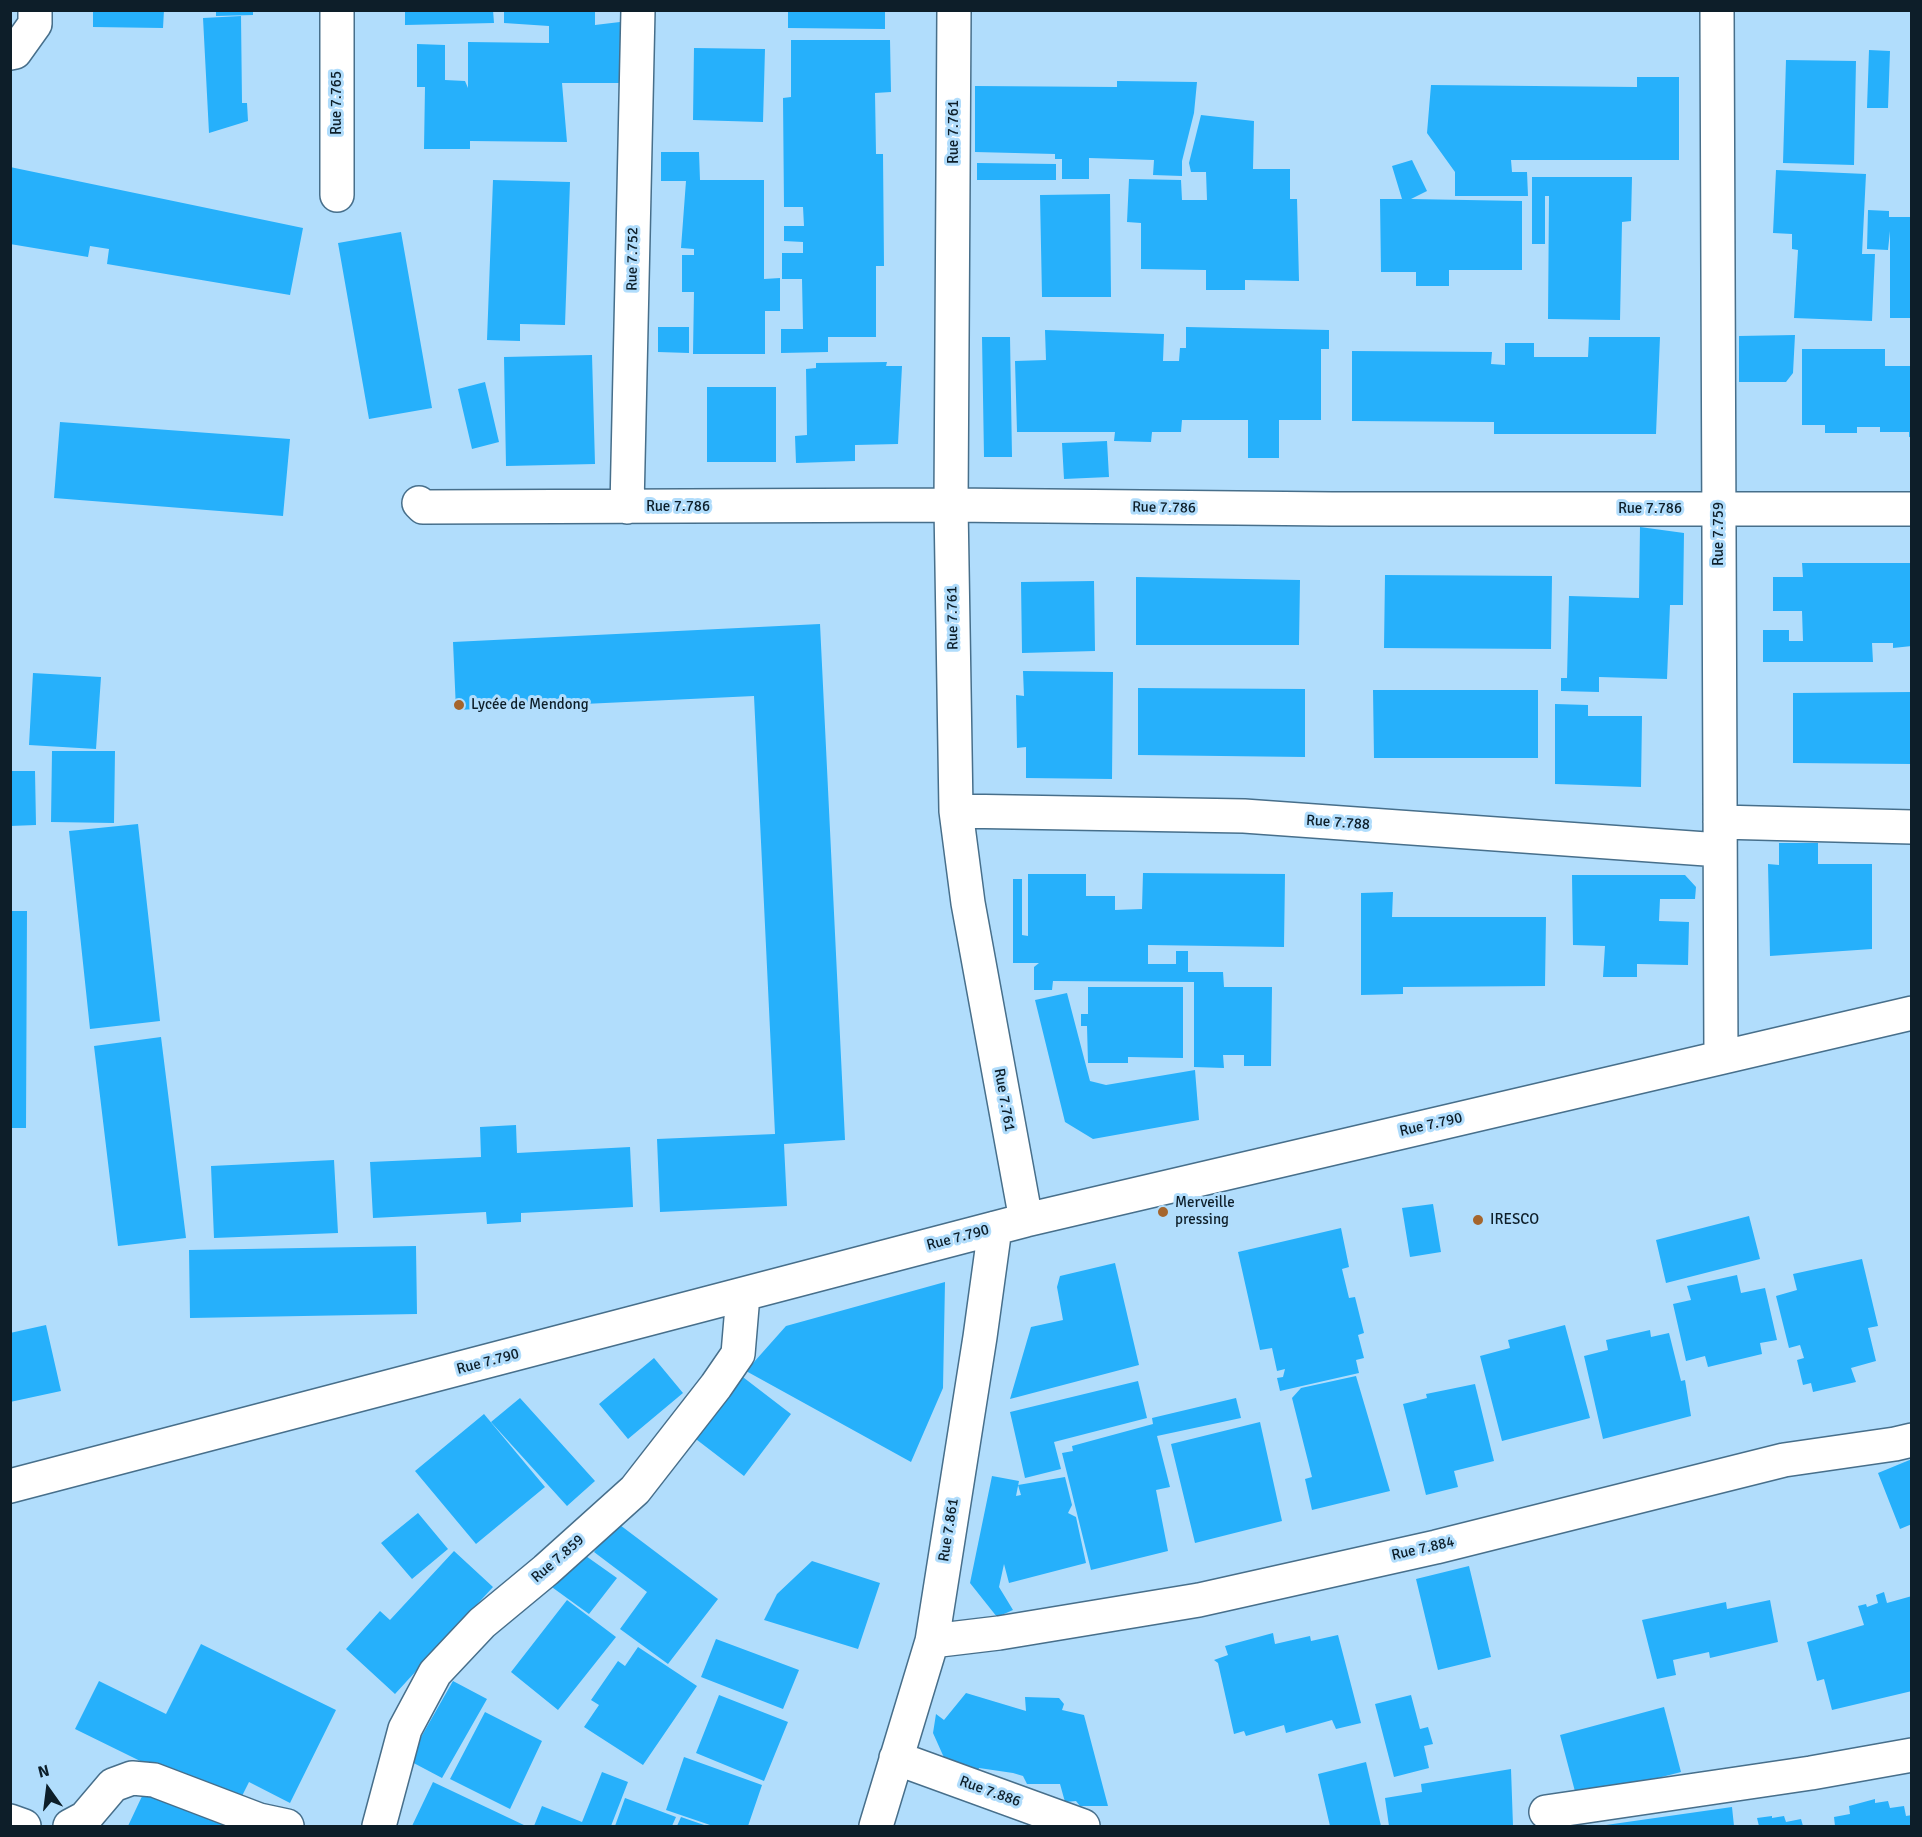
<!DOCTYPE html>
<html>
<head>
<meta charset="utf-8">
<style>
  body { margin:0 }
  #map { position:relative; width:1922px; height:1837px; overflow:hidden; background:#b1ddfc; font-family:Signika,sans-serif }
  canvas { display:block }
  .frame { position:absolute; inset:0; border:12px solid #0d1e29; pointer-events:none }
  .north { position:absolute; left:18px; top:1759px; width:60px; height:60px; -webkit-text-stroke:4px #b1ddfc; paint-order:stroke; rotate:346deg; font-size:16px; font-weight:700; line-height:24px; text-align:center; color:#0d1e29 }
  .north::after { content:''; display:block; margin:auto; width:21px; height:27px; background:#0d1e29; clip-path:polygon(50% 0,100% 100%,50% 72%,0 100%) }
</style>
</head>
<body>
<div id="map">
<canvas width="1922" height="1837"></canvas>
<div class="frame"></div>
<div class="north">N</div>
</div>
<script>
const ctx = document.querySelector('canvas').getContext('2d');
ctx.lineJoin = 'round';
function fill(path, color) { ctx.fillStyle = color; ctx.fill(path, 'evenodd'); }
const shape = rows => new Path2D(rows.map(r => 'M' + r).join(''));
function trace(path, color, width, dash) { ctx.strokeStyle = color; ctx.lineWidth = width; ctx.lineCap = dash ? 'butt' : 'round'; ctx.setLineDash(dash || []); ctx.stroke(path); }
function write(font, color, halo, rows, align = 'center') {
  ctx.font = font + ' Signika,sans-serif'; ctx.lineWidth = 6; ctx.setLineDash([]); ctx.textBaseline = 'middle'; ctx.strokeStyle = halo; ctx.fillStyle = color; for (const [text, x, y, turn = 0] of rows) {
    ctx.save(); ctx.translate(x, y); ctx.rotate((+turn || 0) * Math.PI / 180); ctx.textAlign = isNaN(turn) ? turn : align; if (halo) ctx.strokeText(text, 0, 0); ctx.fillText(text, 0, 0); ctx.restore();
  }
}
fill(shape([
  [93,10,164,10,163,28,93,27],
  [216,10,253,10,253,15,216,16],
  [405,10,493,10,494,23,405,25],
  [504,10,595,10,595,25,620,22,620,83,562,83,567,142,470,141,470,149,424,149,425,87,417,87,417,44,445,45,445,80,465,81,468,88,468,42,549,43,549,26,504,23],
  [788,10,885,10,885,29,788,28],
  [241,16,242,103,247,103,248,121,209,133,203,18],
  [791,40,890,40,891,92,875,93,876,154,883,154,884,266,876,266,876,337,828,337,828,352,781,353,781,329,803,329,802,279,782,279,782,253,803,253,803,242,784,241,784,226,804,226,803,207,784,207,783,98,791,97],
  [694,48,765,49,763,122,693,120],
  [1869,50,1890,51,1888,108,1867,108],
  [1786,60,1856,61,1854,165,1783,163],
  [1637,77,1679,77,1679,160,1511,160,1512,172,1527,172,1528,196,1455,196,1455,172,1427,133,1431,85,1637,87],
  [1117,81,1197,82,1194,113,1182,161,1182,176,1153,175,1154,160,1089,158,1089,179,1062,179,1062,159,1055,159,1055,154,975,152,975,86,1117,87],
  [1201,115,1254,121,1253,169,1290,169,1290,199,1297,199,1299,281,1245,280,1245,290,1206,290,1206,270,1141,269,1141,223,1127,222,1129,179,1181,180,1182,200,1207,200,1206,172,1191,172,1189,163],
  [661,152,699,152,700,180,764,180,764,279,780,278,780,311,765,311,765,354,693,354,694,292,682,292,682,255,694,255,694,249,681,248,686,181,661,181],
  [1412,160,1427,191,1411,199,1522,201,1522,270,1449,270,1449,286,1416,286,1416,272,1381,272,1380,199,1402,199,1392,166],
  [977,163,1056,164,1056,180,977,180],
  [10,167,303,228,290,295,107,264,109,249,90,246,88,257,10,244],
  [1776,170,1866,174,1862,254,1875,254,1872,321,1794,318,1798,250,1792,249,1792,234,1773,233],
  [1532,177,1632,177,1631,221,1622,222,1620,320,1548,319,1549,196,1545,196,1545,244,1532,244],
  [493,180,570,182,565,325,520,324,520,341,487,340],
  [1110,194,1111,297,1042,297,1040,195],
  [1868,210,1889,211,1889,217,1912,217,1912,318,1890,318,1890,231,1888,250,1867,249],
  [401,232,432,408,369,419,338,243],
  [658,327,689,327,689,353,658,352],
  [1186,327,1329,330,1329,349,1321,349,1321,420,1279,420,1279,458,1248,458,1248,420,1182,420,1181,432,1152,432,1151,442,1114,441,1115,432,1017,432,1015,361,1046,360,1045,330,1164,334,1163,361,1179,361,1180,348,1186,348],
  [1795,335,1793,373,1786,382,1739,382,1739,336],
  [982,337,1010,337,1012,457,984,457],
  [1589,337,1660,337,1656,434,1494,434,1494,422,1352,421,1352,351,1492,352,1491,364,1505,365,1505,343,1534,343,1534,357,1588,357],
  [1802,349,1885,349,1885,366,1912,366,1912,437,1909,437,1909,432,1880,432,1880,427,1857,427,1857,433,1825,433,1825,425,1802,425],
  [592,355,595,464,506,466,504,357],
  [887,362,886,366,902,366,898,444,855,445,855,461,796,463,795,436,807,435,806,369,816,368,816,363],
  [485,382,499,442,472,449,458,389],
  [707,387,776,387,776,462,707,462],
  [60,422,290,439,283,516,54,498],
  [1107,441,1109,477,1064,479,1062,443],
  [1640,527,1684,533,1683,605,1670,605,1667,679,1599,677,1599,692,1561,691,1561,678,1567,678,1569,596,1639,598],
  [1802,563,1912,563,1912,646,1893,648,1893,643,1872,643,1873,662,1763,662,1763,630,1789,630,1789,641,1803,641,1802,611,1773,611,1773,577,1803,577],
  [1385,575,1552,576,1551,649,1384,648],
  [1136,577,1300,580,1299,645,1136,645],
  [1094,581,1095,651,1022,653,1021,582],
  [820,624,845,1140,784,1144,787,1206,660,1212,657,1139,775,1134,754,696,456,710,453,642],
  [1023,671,1113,672,1112,779,1026,778,1026,747,1017,748,1016,695,1024,696],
  [33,673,101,677,96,749,29,745],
  [1138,688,1305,689,1305,757,1138,755],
  [1373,690,1538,690,1538,758,1374,758],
  [1912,692,1912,764,1793,763,1793,693],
  [1555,704,1588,705,1588,716,1642,716,1641,787,1555,784],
  [52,751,115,751,114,823,51,822],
  [10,771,35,771,36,825,10,826],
  [138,824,160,1021,90,1029,69,831],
  [1779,843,1818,843,1818,864,1872,864,1872,949,1770,956,1768,864,1779,865],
  [1143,873,1285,874,1284,947,1148,945,1148,964,1176,964,1176,951,1188,951,1188,972,1223,972,1224,987,1272,987,1271,1066,1244,1066,1244,1055,1223,1055,1224,1068,1194,1067,1194,982,1053,981,1052,990,1034,990,1034,967,1039,963,1013,963,1013,879,1022,879,1022,935,1028,936,1028,874,1086,874,1086,896,1115,896,1115,910,1142,909],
  [1572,875,1685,875,1696,887,1695,899,1660,899,1659,921,1689,922,1688,965,1637,964,1637,977,1603,977,1605,946,1573,945],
  [1393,892,1392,917,1546,917,1545,986,1403,987,1403,994,1361,995,1361,893],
  [10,911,27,911,26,1128,10,1128],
  [1088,987,1183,987,1183,1058,1128,1057,1128,1063,1088,1063,1087,1026,1081,1026,1081,1014,1088,1014],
  [1067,993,1090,1081,1106,1085,1195,1070,1199,1120,1093,1139,1065,1122,1035,1000],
  [161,1037,186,1238,118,1246,94,1046],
  [516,1125,517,1153,630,1147,633,1207,521,1213,521,1222,487,1224,486,1212,373,1218,370,1162,481,1157,480,1127],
  [334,1160,338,1233,214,1238,211,1166],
  [1433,1204,1441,1252,1410,1257,1402,1208],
  [1749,1216,1760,1259,1666,1283,1656,1240],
  [1341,1228,1349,1267,1342,1269,1349,1298,1355,1297,1364,1333,1358,1335,1364,1358,1356,1360,1359,1373,1280,1391,1277,1378,1283,1377,1285,1369,1277,1371,1272,1348,1260,1350,1238,1252],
  [416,1246,417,1314,190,1318,189,1250],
  [1862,1259,1878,1326,1868,1328,1876,1361,1851,1368,1856,1382,1813,1392,1811,1383,1803,1385,1797,1360,1804,1358,1800,1345,1789,1348,1776,1296,1797,1290,1793,1274],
  [1115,1263,1139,1365,1010,1399,1031,1327,1063,1320,1057,1287,1060,1276],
  [1737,1275,1741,1293,1765,1288,1777,1340,1760,1343,1762,1354,1708,1367,1705,1356,1686,1361,1673,1304,1691,1300,1687,1286],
  [945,1282,943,1388,911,1462,746,1371,786,1326],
  [46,1325,61,1391,10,1402,10,1333],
  [1565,1325,1590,1418,1502,1441,1480,1356,1510,1348,1508,1340],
  [1650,1330,1651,1337,1669,1333,1681,1381,1685,1380,1691,1416,1603,1439,1584,1356,1608,1350,1606,1340],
  [654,1358,683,1393,628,1439,599,1404],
  [735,1371,791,1414,744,1476,688,1433],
  [1356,1376,1390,1491,1312,1510,1305,1479,1312,1477,1292,1398,1301,1388],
  [1138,1381,1147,1418,1054,1442,1061,1469,1025,1478,1010,1412],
  [1475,1384,1494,1461,1454,1471,1458,1487,1426,1495,1403,1404,1427,1398,1426,1394],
  [520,1398,595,1481,567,1506,491,1422],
  [1236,1398,1241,1418,1157,1436,1170,1487,1156,1490,1168,1551,1091,1570,1062,1453,1073,1451,1072,1446,1153,1424,1152,1418],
  [484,1414,545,1487,476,1544,415,1471],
  [1260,1422,1282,1521,1195,1543,1171,1444],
  [1912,1459,1912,1524,1900,1529,1878,1473],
  [992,1476,1019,1481,1016,1496,1021,1495,1018,1485,1065,1477,1072,1505,1068,1513,1076,1517,1086,1563,1009,1583,1004,1564,999,1587,1013,1610,997,1617,970,1583],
  [418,1513,448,1549,412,1579,381,1543],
  [616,1522,718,1599,668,1664,620,1629,647,1592,594,1552],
  [576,1549,617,1578,589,1614,549,1585],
  [454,1551,493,1587,395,1694,346,1649,380,1611,390,1620],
  [812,1561,880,1583,858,1649,764,1620,777,1594],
  [1469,1566,1491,1657,1438,1670,1416,1579],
  [1884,1592,1887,1603,1912,1596,1912,1691,1832,1710,1824,1679,1817,1681,1807,1642,1864,1625,1858,1606,1866,1604,1867,1607,1878,1603,1876,1595],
  [567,1600,616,1637,558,1710,511,1672],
  [1770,1600,1778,1642,1710,1658,1709,1652,1673,1660,1676,1675,1657,1679,1642,1620,1726,1602,1727,1609],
  [1273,1633,1275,1644,1310,1636,1311,1641,1338,1635,1361,1723,1336,1729,1332,1720,1286,1733,1284,1725,1246,1736,1244,1731,1234,1734,1218,1663,1214,1660,1228,1655,1225,1646],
  [716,1639,799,1670,783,1709,701,1677],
  [201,1644,336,1710,290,1803,249,1782,236,1808,75,1729,99,1681,166,1714],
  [638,1647,697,1686,643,1765,584,1727,599,1705,591,1700,618,1661,625,1666],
  [453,1681,487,1699,442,1778,408,1760],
  [966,1693,1026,1711,1025,1697,1059,1698,1064,1704,1062,1710,1084,1715,1108,1806,1080,1806,1076,1801,1065,1802,1060,1784,1027,1784,1023,1776,1013,1773,979,1768,977,1778,950,1771,933,1733,936,1714,944,1720],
  [719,1695,788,1722,764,1781,696,1753],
  [1411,1695,1420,1729,1428,1727,1433,1744,1424,1746,1429,1768,1394,1777,1375,1704],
  [1664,1707,1681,1772,1577,1799,1560,1735],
  [485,1712,542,1741,510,1809,450,1779],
  [684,1757,762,1785,748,1826,713,1826,666,1810],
  [1366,1762,1381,1826,1330,1826,1318,1774],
  [1511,1769,1513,1826,1389,1826,1385,1798,1422,1792,1421,1784],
  [602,1772,628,1782,611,1826,534,1826,542,1806,582,1822],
  [433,1782,526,1826,412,1826],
  [144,1792,237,1826,128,1826],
  [625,1798,676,1817,672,1826,615,1826],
  [1875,1799,1875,1803,1888,1801,1890,1808,1904,1806,1906,1816,1912,1815,1912,1826,1835,1826,1834,1817,1850,1814,1849,1806],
  [1732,1807,1734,1826,1606,1826,1606,1825],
  [1772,1816,1772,1818,1784,1816,1786,1822,1801,1819,1803,1826,1759,1826,1757,1818],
  [681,1817,707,1826,677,1826]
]), '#26b0fb');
const street = shape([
  [954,10,951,505,956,811,968,903,1026,1220],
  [1717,10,1721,1057],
  [10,53,15,52,35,24,35,10],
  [337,195,337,10],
  [419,503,423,507,951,505,1332,509,1912,509],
  [627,507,638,10],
  [956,811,1244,816,1720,850],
  [1720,822,1912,827],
  [10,1486,1026,1220,1912,1013],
  [932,1641,999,1633,1199,1600,1436,1547,1784,1460,1895,1444,1912,1440],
  [896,1758,1083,1826],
  [1546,1812,1811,1773,1912,1755],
  [10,1821,24,1826],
  [70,1826,85,1818,113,1785,132,1778,154,1780,259,1820,287,1826],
  [379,1826,405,1729,435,1673,482,1623,546,1570,635,1490,716,1386,738,1354,743,1295],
  [876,1826,932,1641,980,1337,995,1228]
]);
trace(street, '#476f8b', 36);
trace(street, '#fff', 33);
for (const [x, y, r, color] of [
  [459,705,6,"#a5652d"],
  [1163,1212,6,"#a5652d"],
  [1478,1220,6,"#a5652d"]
]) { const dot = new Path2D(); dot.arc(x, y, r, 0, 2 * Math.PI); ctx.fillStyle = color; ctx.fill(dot); trace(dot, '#b1ddfc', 2); }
write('15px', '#0d1e29', '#b1ddfc', [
  ["Rue 7.765",337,103,-90],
  ["Rue 7.761",954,132,-90],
  ["Rue 7.752",633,259,-89],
  ["Rue 7.786",678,507],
  ["Rue 7.786",1164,508,1],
  ["Rue 7.786",1650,509],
  ["Rue 7.759",1719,534,-90],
  ["Rue 7.761",953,618,-91],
  ["Rue 7.788",1338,823,4],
  ["Rue 7.761",1004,1100,80],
  ["Rue 7.790",1431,1125,-13],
  ["Rue 7.790",958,1238,-15],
  ["Rue 7.790",488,1362,-15],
  ["Rue 7.861",949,1530,-81],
  ["Rue 7.884",1423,1549,-13],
  ["Rue 7.859",558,1559,-41],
  ["Rue 7.886",990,1792,20]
]);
write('15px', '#0d1e29', '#b1ddfc', [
  ["Lycée de Mendong",471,705],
  ["Merveille",1175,1203],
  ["pressing",1175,1220],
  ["IRESCO",1490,1220]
], 'left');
</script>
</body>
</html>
